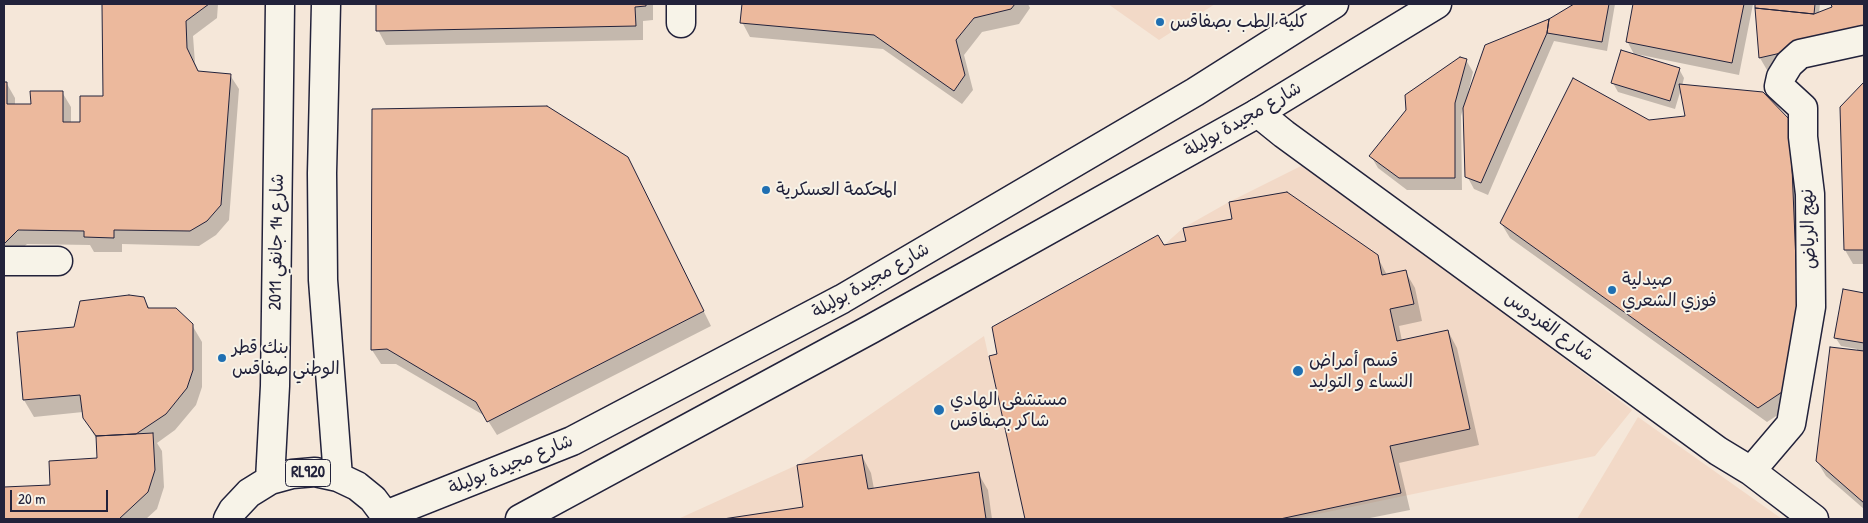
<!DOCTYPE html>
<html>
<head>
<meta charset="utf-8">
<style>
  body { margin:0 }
  #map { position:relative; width:1868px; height:523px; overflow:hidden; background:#f5e7d9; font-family:"Patrick Hand",sans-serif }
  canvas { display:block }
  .frame { position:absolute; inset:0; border:5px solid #22223b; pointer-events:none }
  .scale { position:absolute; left:10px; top:490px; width:98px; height:22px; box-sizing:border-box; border:2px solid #22223b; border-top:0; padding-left:6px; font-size:15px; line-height:18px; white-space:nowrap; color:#22223b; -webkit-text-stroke:4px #f7f3e8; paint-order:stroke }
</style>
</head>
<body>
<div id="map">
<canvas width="1868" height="523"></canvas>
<div class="frame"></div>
<div class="scale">20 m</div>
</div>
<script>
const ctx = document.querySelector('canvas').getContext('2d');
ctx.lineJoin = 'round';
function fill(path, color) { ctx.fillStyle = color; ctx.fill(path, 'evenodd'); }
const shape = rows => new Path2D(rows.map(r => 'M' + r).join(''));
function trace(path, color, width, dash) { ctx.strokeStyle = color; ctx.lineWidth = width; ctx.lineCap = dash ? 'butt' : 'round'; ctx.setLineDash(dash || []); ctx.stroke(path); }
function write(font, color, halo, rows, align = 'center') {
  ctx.font = font + ' "Patrick Hand","Playpen Sans Arabic",sans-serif'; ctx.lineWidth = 4; ctx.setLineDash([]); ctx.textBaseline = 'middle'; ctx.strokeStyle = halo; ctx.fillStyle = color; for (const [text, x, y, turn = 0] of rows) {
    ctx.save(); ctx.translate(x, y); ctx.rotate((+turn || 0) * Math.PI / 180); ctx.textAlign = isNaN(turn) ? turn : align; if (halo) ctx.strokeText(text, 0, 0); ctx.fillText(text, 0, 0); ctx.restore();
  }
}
fill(shape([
  [1108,4,1215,4,1159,40],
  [1307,163,1632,410,1595,456,1294,519,1040,519,1009,333,1164,245,1183,228,1229,202],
  [984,336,1025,519,678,519,797,465],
  [1638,417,1782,519,1577,519]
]), '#f2d9c7');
fill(shape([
  [103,4,218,4,217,18,193,36,195,63,199,72,230,75,239,89,229,220,216,235,199,246,122,244,122,252,94,252,90,245,27,244,12,258,4,249,4,84,7,84,15,98,15,105,32,105,62,92,71,107,71,123,82,123,105,97],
  [377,4,653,4,653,20,643,21,643,40,386,45,378,30],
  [743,4,1028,4,1030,8,1019,24,982,32,964,55,973,90,962,104,883,49,750,37,742,22],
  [1576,4,1615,4,1607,51,1554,41,1488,195,1474,189,1467,176,1464,105,1461,116,1462,190,1407,190,1378,168,1371,156,1466,60,1473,72,1468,93,1470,94,1550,20],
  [1635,4,1753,4,1739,75,1636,54,1635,56,1627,41],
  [1756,4,1820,4,1819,13,1834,8,1833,4,1864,4,1864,48,1767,70,1760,58],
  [1679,69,1684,78,1682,86,1797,136,1806,325,1793,405,1767,422,1510,238,1501,223,1649,121,1686,117,1681,89,1675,109,1618,92,1613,83],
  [1864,84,1864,264,1853,264,1845,250,1842,108],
  [373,111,635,173,711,326,497,435,485,416,396,364,381,364,372,350],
  [1163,246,1377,256,1387,275,1405,271,1415,288,1422,321,1399,326,1402,341,1448,331,1457,348,1479,445,1399,463,1410,510,1365,519,1026,519,991,357,999,355],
  [1844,291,1864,295,1864,509,1826,476,1817,461,1857,352,1857,349,1841,346,1835,337],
  [144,299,150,309,192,325,202,342,202,387,196,405,175,430,157,443,162,451,164,487,157,509,146,519,4,519,4,489,52,486,99,459,97,440,84,418,83,412,34,417,24,400,18,333,75,328],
  [862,456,871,473,874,489,978,473,988,490,992,519,731,519,805,508]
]), '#0003');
const building = shape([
  [102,4,209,4,186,21,187,48,198,71,231,74,221,205,207,221,190,231,114,230,114,238,84,237,84,231,18,230,4,244,4,82,7,82,7,104,31,104,30,91,63,91,63,122,80,122,80,96,103,96,102,4],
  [376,4,646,4,646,6,635,7,636,26,376,31,376,4],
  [742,4,1015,4,1011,9,974,18,956,40,965,75,954,91,874,35,740,23,742,4],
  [1574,4,1609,4,1602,42,1547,33,1549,19,1574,4],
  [1633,4,1744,4,1732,63,1626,42,1633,4],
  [1755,4,1815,4,1814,14,1755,8,1755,4],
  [1831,4,1864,4,1864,34,1759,58,1755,8,1814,14,1832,7,1831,4],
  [1549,19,1547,33,1481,183,1465,177,1463,108,1485,45,1549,19],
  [1621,50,1680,68,1670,101,1611,83,1621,50],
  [1460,57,1467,59,1455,103,1455,178,1399,178,1369,156,1406,110,1405,95,1460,57],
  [1573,78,1649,120,1685,116,1679,84,1763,92,1790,120,1798,310,1785,390,1758,408,1500,223,1573,78],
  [1864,82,1864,250,1844,250,1840,107,1864,82],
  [547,106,628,157,704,311,487,422,476,402,387,349,371,350,372,109,547,106],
  [1287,192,1378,255,1382,275,1406,270,1414,304,1390,309,1397,341,1448,330,1470,429,1390,446,1401,493,1280,519,1025,519,989,356,997,354,992,327,1158,235,1164,245,1186,241,1183,228,1232,219,1229,202,1287,192],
  [1843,289,1864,293,1864,343,1834,338,1843,289],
  [129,295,144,297,148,308,176,308,193,324,193,370,187,388,166,414,136,434,96,436,83,418,80,395,23,400,17,332,74,327,80,301,129,295],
  [1830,347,1864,351,1864,503,1816,461,1830,347],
  [153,433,155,470,148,492,119,519,4,519,4,487,50,485,49,461,97,458,96,436,153,433],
  [862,455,868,489,979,472,986,519,723,519,803,507,797,465,862,455]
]);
fill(building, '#ecb99d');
trace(building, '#22223b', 1);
const minor = shape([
  [681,4,681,23],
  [1258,113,1284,134,1718,451,1751,471,1814,519],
  [4,261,58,261],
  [1751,471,1791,424,1811,307,1810,194,1803,137,1803,108,1779,86,1781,77,1789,64,1800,54,1864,40]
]);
const major = shape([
  [326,4,322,173,323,280,338,477],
  [270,480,275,386,280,4],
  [386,515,572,441,842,299,1195,92,1334,4],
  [228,519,233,510,249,493,270,480,292,474,315,472,338,477,357,486,373,499,388,519],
  [520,519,871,329,1258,113,1437,4]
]);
trace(minor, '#22223b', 31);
trace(major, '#22223b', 31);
trace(minor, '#f7f3e8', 28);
trace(major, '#f7f3e8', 28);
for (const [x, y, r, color] of [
  [1160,22,5,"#1f6fb2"],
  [766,190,5,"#1f6fb2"],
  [1612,290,5,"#1f6fb2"],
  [222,358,5,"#1f6fb2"],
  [1298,371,6,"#1f6fb2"],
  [939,410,6,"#1f6fb2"]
]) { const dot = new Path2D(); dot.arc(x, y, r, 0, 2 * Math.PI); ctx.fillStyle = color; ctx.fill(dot); trace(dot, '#f7f3e8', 2); }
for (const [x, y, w] of [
  [308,473,45]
]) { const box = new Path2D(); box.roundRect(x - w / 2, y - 13.5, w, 27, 4); ctx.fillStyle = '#f7f3e8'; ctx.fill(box); trace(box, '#22223b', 1); }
write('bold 16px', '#22223b', null, [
  ["RL920",308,473]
]);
write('18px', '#22223b', '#f7f3e8', [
  ["كلية الطب بصفاقس",1170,22],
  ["المحكمة العسكرية",776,190],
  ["صيدلية",1622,280],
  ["فوزي الشعري",1622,301],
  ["بنك قطر",232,348],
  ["الوطني صفاقس",232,369],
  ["قسم أمراض",1309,361],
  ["النساء و التوليد",1309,382],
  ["مستشفى الهادي",950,400],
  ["شاكر بصفاقس",950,421]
], 'left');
write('18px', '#22223b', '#f7f3e8', [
  ["شارع مجيدة بوليلة",1243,120,-30],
  ["نهج الرياض",1809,229,-92],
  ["شارع 14 جانفي 2011",277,242,-89],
  ["شارع مجيدة بوليلة",871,281,-30],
  ["شارع الفردوس",1549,327,36],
  ["شارع مجيدة بوليلة",511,465,-22]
]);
</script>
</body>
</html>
